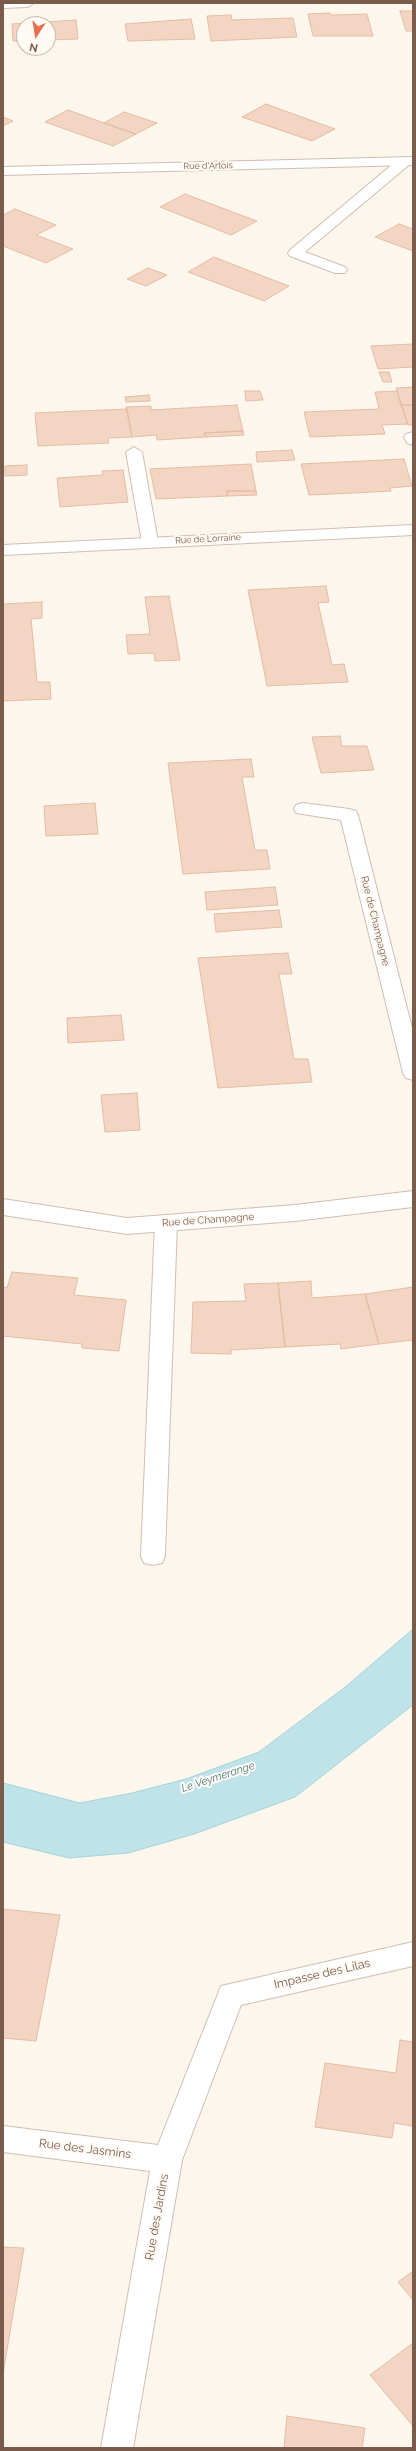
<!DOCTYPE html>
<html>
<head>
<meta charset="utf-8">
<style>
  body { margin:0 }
  #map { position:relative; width:416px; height:2451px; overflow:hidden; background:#fdf6ec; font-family:Raleway,sans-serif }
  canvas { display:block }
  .frame { position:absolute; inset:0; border:4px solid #7a5c4d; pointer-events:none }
  .north { position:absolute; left:16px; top:16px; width:40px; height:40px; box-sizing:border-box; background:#fffaf3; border:1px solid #cabbb1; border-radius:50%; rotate:192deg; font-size:11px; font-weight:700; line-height:16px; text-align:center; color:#7a5c4d }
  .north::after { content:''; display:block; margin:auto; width:14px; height:18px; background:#e76f51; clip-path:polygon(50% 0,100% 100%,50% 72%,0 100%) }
</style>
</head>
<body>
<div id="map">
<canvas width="416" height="2451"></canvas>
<div class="frame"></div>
<div class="north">N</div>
</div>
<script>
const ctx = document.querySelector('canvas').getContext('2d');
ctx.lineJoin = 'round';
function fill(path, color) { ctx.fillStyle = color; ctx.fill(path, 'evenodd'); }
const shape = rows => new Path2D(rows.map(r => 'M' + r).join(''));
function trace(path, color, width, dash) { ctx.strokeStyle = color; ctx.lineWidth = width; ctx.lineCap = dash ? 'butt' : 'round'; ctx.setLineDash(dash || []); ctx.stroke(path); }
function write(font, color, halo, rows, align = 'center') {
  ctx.font = font + ' Raleway,sans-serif'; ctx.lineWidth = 4; ctx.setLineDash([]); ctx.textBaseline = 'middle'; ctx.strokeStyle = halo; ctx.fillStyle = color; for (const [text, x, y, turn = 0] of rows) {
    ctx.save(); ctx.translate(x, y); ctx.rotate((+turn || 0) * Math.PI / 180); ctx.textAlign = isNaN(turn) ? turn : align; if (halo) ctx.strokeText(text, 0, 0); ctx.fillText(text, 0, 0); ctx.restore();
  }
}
const water = shape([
  [413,1629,413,1705,295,1797,194,1834,128,1853,69,1858,3,1842,3,1783,80,1803,132,1793,186,1779,259,1752,344,1688,413,1629]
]);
fill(water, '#bfe3e8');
trace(water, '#a5d3da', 1);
const building = shape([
  [400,11,413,11,413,31,406,31,400,11],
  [330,13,331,15,367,14,373,36,313,36,308,14,330,13],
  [231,15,232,20,293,18,297,37,211,41,207,16,231,15],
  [191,19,195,39,128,41,125,24,191,19],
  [76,20,78,39,48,40,48,24,24,24,24,41,13,41,12,24,76,20],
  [266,104,335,129,312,141,242,117,266,104],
  [68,110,121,129,136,134,113,146,45,122,68,110],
  [124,112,157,123,136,134,104,123,124,112],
  [3,117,13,121,3,126,3,117],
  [185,194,238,214,257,221,231,235,160,207,185,194],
  [15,209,56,225,36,235,73,249,46,263,3,246,3,215,15,209],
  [399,224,413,229,413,251,375,237,399,224],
  [214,257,268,278,289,286,264,301,188,272,214,257],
  [148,268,167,275,146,286,127,279,148,268],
  [413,344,413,367,378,369,371,346,413,344],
  [379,372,389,372,392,382,383,382,379,372],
  [413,387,413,405,401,405,396,388,413,387],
  [245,391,260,391,263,400,246,401,245,391],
  [397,391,408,424,382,425,385,434,310,437,304,412,379,409,375,392,397,391],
  [149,395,150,401,126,402,125,397,149,395],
  [237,405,243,431,204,433,206,437,157,440,156,435,132,437,126,407,151,406,151,410,237,405],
  [401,405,413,405,413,425,408,425,401,405],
  [127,409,132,437,108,438,109,443,38,446,35,413,127,409],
  [243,431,244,435,206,437,204,433,243,431],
  [292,450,295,460,257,462,256,452,292,450],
  [404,459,412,486,390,488,391,491,354,493,309,495,301,464,404,459],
  [251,464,256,491,227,491,227,496,156,499,150,469,251,464],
  [27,465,27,475,5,476,5,466,27,465],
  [123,470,128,502,60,507,57,478,103,475,102,471,123,470],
  [227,491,256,491,257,495,227,496,227,491],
  [326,586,329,602,318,603,332,665,344,664,348,682,267,686,248,590,326,586],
  [169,596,180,660,155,661,154,653,128,654,126,635,150,634,145,597,169,596],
  [42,602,42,618,31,619,34,649,37,682,50,682,51,699,3,701,3,604,42,602],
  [340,736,342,746,367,746,374,770,321,773,312,737,340,736],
  [251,759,254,777,242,777,255,850,267,850,270,869,183,874,168,763,251,759],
  [95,803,98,834,46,836,44,806,95,803],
  [275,887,278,905,207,910,205,892,275,887],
  [279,910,282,927,216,932,214,914,279,910],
  [288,953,292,974,279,974,294,1059,308,1059,312,1082,218,1088,198,958,288,953],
  [121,1015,124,1040,68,1043,67,1018,121,1015],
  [137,1093,140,1130,105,1132,101,1095,137,1093],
  [12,1272,78,1278,74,1295,126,1300,119,1351,82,1348,82,1344,3,1336,3,1287,7,1288,12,1272],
  [311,1281,312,1298,365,1294,379,1344,341,1349,340,1344,285,1347,278,1283,311,1281],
  [278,1283,285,1347,231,1350,231,1354,191,1353,193,1302,246,1301,244,1284,278,1283],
  [413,1287,413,1340,379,1344,365,1294,413,1287],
  [3,1909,60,1915,36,2041,3,2038,3,1909],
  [400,2040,413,2042,413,2126,394,2123,392,2138,315,2127,325,2063,396,2073,400,2040],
  [3,2247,24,2248,3,2374,3,2247],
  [413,2271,413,2300,398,2282,413,2271],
  [413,2343,413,2426,370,2375,413,2343],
  [287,2416,365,2428,362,2448,284,2448,287,2416]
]);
fill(building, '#f3d5c3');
trace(building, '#e6bba3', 1);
const lane = shape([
  [405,157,412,161,410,164,305,252,345,267,347,270,345,273,335,273,290,256,288,253,290,250,400,158,405,157],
  [413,432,413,445,407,443,404,437,406,434,413,432],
  [134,447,142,452,158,542,156,546,150,547,144,546,142,542,126,452,134,447],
  [303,803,349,809,356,811,358,815,413,1032,413,1080,406,1078,403,1073,341,820,296,813,294,809,296,805,303,803],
  [166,1215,174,1218,177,1223,165,1556,162,1563,153,1565,144,1563,141,1556,155,1223,158,1218,166,1215]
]);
const street = shape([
  [3,3,34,3,28,7,3,8,3,3],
  [413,157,413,165,3,175,3,167,413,157],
  [413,525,413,535,3,555,3,545,413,525],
  [413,1191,413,1207,295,1221,127,1234,3,1215,3,1199,127,1218,295,1205,413,1191],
  [413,1942,413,1966,241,2005,182,2160,133,2448,101,2448,150,2171,3,2152,3,2126,158,2145,221,1986,413,1942]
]);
trace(lane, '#d1beb0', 2);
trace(street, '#d1beb0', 2);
fill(lane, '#fff');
fill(street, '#fff');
write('9px', '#7a5c4d', '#fffaf3', [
  ["Rue d'Artois",208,166,-1],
  ["Rue de Lorraine",208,539,-3]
]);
write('10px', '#7a5c4d', '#fffaf3', [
  ["Rue de Champagne",375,921,76],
  ["Rue de Champagne",208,1220,-4]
]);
write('italic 11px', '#437c86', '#fffaf3', [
  ["Le Veymerange",218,1777,-18]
]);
write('12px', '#7a5c4d', '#fffaf3', [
  ["Impasse des Lilas",322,1974,-13],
  ["Rue des Jasmins",85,2149,7],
  ["Rue des Jardins",157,2217,-80]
]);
</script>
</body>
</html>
